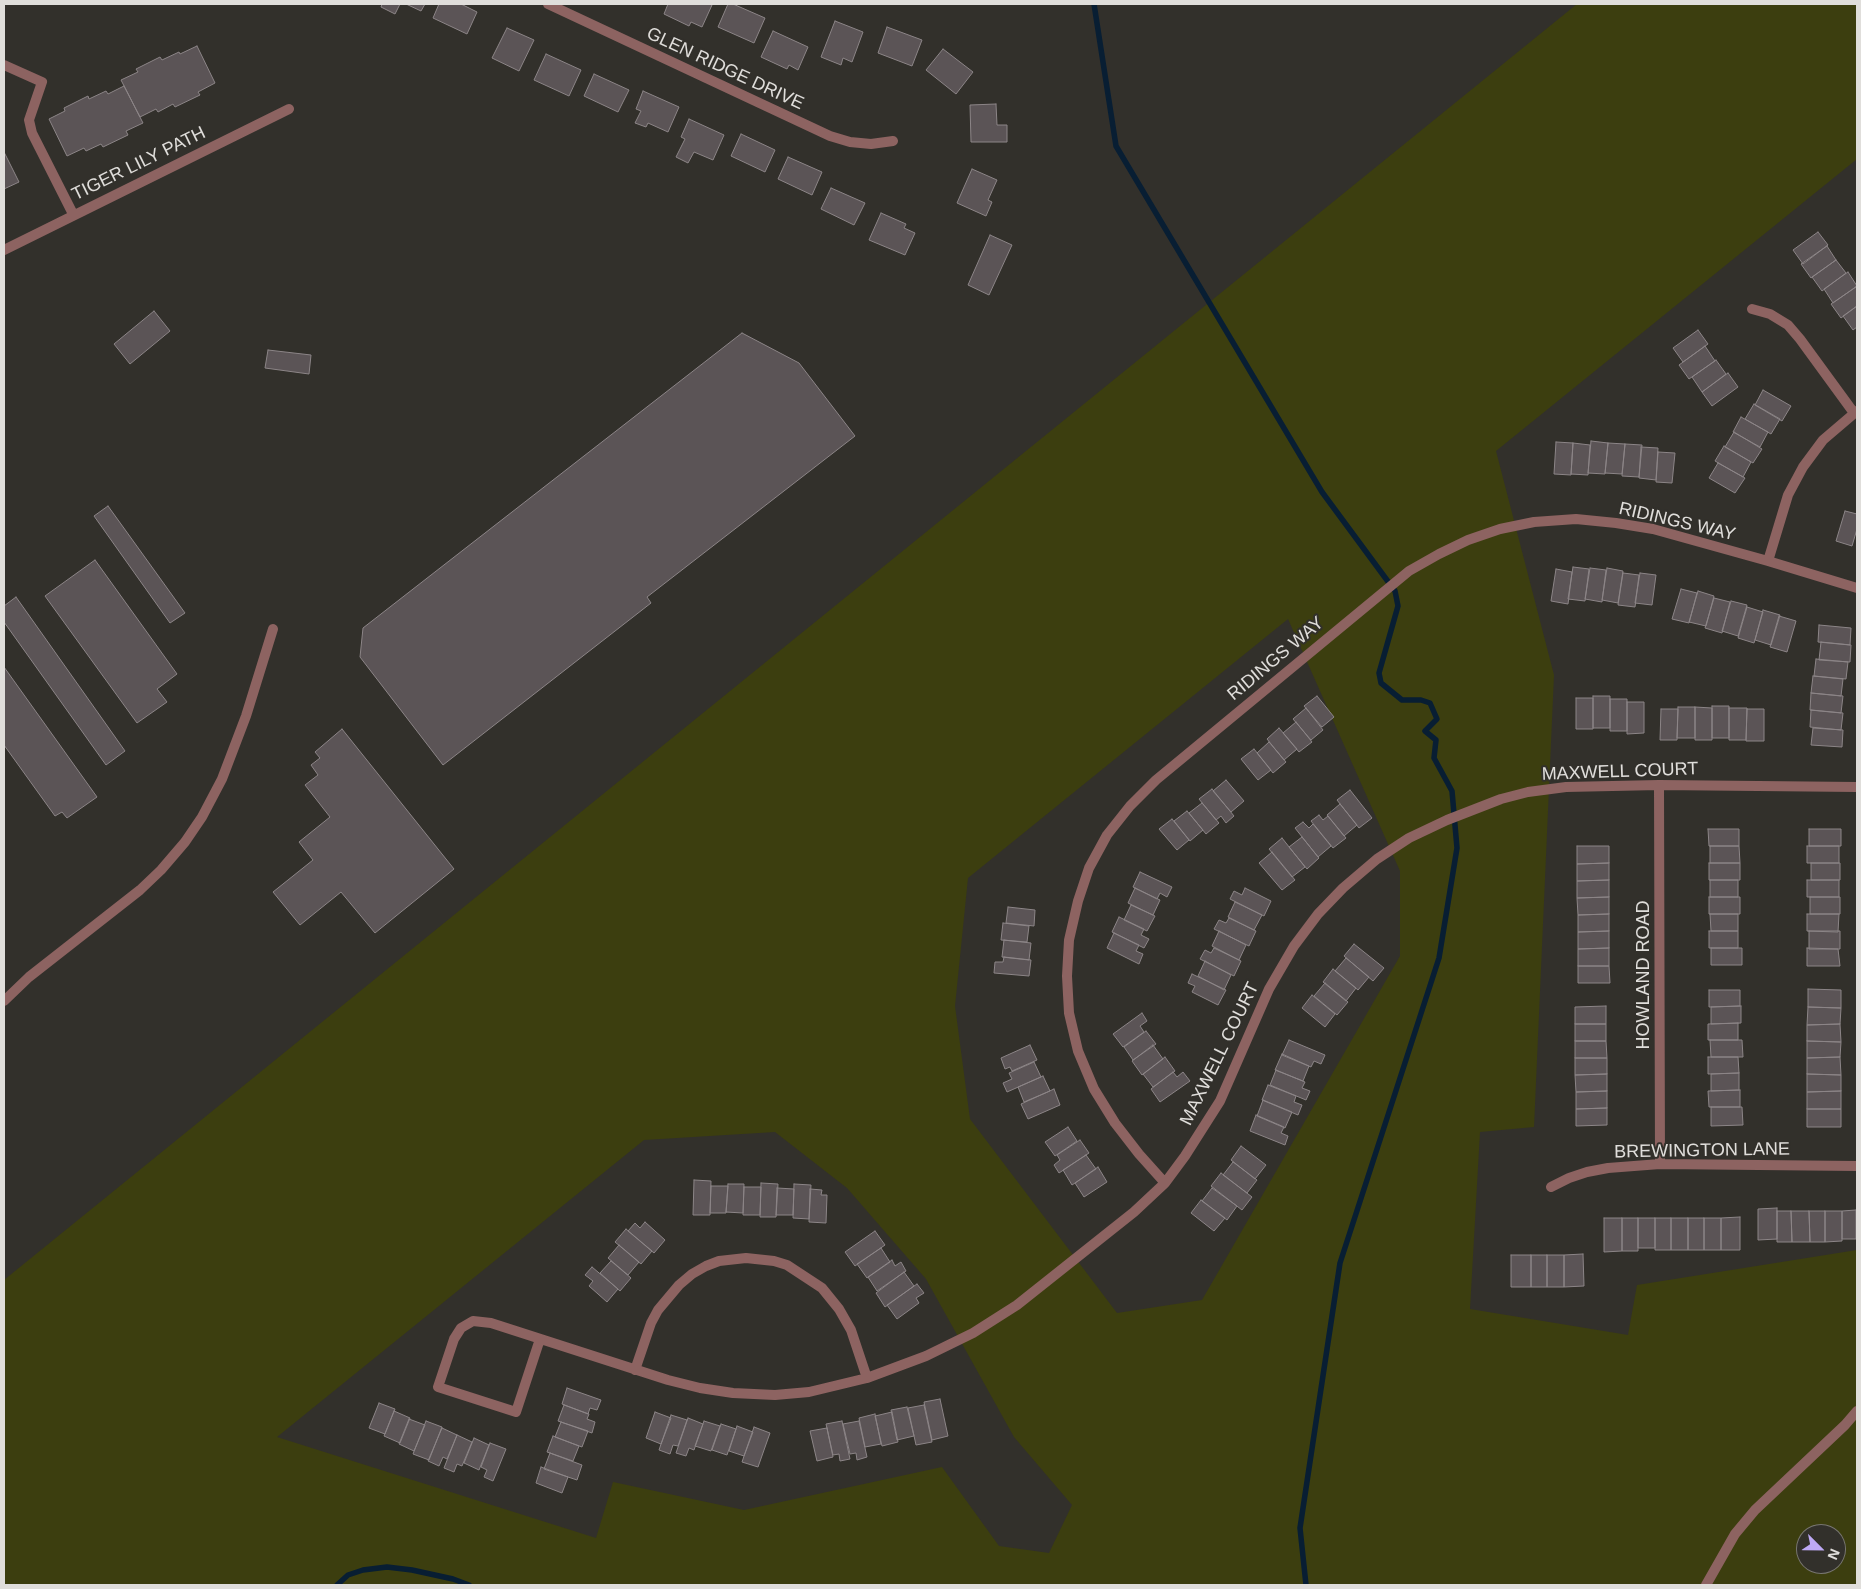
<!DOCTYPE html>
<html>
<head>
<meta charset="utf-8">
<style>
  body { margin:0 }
  #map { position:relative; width:1861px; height:1589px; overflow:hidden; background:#32302b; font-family:Arial,sans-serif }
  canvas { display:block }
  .frame { position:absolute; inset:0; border:5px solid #e0dedb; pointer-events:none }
  .north { position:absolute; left:1796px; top:1524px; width:50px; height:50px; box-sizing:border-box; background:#32302b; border:1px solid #787671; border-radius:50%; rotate:113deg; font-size:14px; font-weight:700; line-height:20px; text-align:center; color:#e0dedb }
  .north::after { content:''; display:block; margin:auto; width:18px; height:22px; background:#bea9f5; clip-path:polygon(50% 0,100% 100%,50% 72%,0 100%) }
</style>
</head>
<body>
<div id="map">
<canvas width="1861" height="1589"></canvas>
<div class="frame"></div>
<div class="north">N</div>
</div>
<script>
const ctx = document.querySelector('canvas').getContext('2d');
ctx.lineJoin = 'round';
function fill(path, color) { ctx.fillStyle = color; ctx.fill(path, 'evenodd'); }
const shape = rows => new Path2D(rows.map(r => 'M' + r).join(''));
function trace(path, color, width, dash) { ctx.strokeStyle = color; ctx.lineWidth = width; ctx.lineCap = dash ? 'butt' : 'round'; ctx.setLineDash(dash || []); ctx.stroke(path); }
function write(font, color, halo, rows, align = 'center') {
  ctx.font = font + ' Arial,sans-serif'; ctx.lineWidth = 4; ctx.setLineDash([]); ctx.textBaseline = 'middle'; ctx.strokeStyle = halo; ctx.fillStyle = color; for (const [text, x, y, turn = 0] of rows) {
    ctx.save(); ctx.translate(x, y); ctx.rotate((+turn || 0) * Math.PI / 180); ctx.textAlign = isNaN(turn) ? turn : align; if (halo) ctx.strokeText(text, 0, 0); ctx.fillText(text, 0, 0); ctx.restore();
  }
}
fill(shape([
  [1577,4,1857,4,1857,159,1496,451,1554,675,1534,1127,1480,1132,1470,1309,1628,1335,1637,1285,1857,1250,1857,1585,4,1585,4,1280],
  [1288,619,1400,871,1400,956,1202,1300,1117,1313,970,1119,955,1006,968,878],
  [775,1132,847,1188,926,1279,1014,1437,1072,1505,1049,1553,999,1546,942,1467,744,1510,613,1482,596,1538,277,1437,644,1140],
  [1806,1534,1836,1534,1836,1564,1806,1564]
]), '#3c3e0f');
trace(shape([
  [1094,4,1116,146,1322,492,1395,591,1398,606,1379,673,1381,683,1402,700,1421,700,1430,703,1437,719,1425,731,1436,740,1434,758,1452,791,1457,848,1439,958,1340,1263,1300,1528,1306,1585],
  [337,1585,348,1575,363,1570,387,1567,412,1570,453,1579,469,1585]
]), '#081e33', 5.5);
const building = shape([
  [382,4,400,4,395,14,381,7,382,4],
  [406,4,425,4,421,11,406,4],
  [439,4,461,4,477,12,467,34,433,18,439,4],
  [668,4,709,4,712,5,702,27,691,22,689,26,664,14,668,4],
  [728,4,733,4,765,18,754,43,718,27,728,4],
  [835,21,863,32,852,62,843,58,841,65,821,57,835,21],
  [887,27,922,40,912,66,878,53,887,27],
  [507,28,534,40,519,71,492,58,507,28],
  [773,31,808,47,798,70,789,65,787,69,761,57,773,31],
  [197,46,215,83,198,92,200,95,175,107,173,104,158,112,156,109,140,117,121,80,138,72,136,69,160,57,162,60,179,52,180,54,197,46],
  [943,49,973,72,956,94,926,70,943,49],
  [546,54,581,70,569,96,534,80,546,54],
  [594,74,629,90,618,112,584,96,594,74],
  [124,86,143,123,126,131,128,135,103,147,101,144,86,151,84,148,67,156,49,119,65,111,64,108,88,96,89,99,106,91,108,94,124,86],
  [643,91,679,107,668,132,648,123,646,127,635,123,641,111,636,109,643,91],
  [996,104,997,125,1007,125,1007,142,971,142,970,105,996,104],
  [689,119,724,135,713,160,694,152,688,163,676,157,685,139,681,137,689,119],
  [741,134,775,150,765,172,731,156,741,134],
  [4,152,19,182,4,189,4,152],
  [788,157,822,172,812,195,778,179,788,157],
  [972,169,997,180,988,200,992,202,986,216,957,203,972,169],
  [831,188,865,203,854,225,821,209,831,188],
  [881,213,906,224,904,228,915,233,905,255,869,240,881,213],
  [1818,232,1828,245,1803,264,1793,250,1818,232],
  [990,235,1012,245,989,295,968,285,990,235],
  [1827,246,1836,260,1811,278,1801,264,1827,246],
  [1836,260,1846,273,1822,291,1812,277,1836,260],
  [1848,272,1857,286,1833,303,1824,289,1848,272],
  [1856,287,1857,289,1857,306,1841,318,1831,304,1856,287],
  [1857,306,1857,327,1853,330,1843,316,1857,306],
  [154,311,170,331,130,364,114,344,154,311],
  [1698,330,1708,344,1683,362,1673,348,1698,330],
  [742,333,799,363,855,436,647,597,651,603,443,765,360,657,363,628,742,333],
  [1705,346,1715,361,1689,379,1679,365,1705,346],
  [268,350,311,355,309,374,265,368,268,350],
  [1716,360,1726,374,1702,392,1692,377,1716,360],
  [1728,373,1738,387,1712,406,1702,392,1728,373],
  [1763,390,1791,406,1782,421,1755,405,1763,390],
  [1754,404,1780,419,1771,434,1745,419,1754,404],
  [1741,417,1768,432,1760,447,1733,432,1741,417],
  [1734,432,1762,449,1753,463,1725,447,1734,432],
  [1591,441,1608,443,1605,474,1588,473,1591,441],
  [1556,442,1573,443,1571,475,1554,474,1556,442],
  [1573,443,1590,445,1588,475,1571,474,1573,443],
  [1608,443,1625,444,1622,474,1605,473,1608,443],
  [1625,444,1642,445,1639,477,1622,476,1625,444],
  [1724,446,1751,462,1743,477,1715,461,1724,446],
  [1641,447,1658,448,1656,480,1639,478,1641,447],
  [1658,452,1675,453,1672,483,1656,482,1658,452],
  [1718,463,1745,478,1735,493,1709,478,1718,463],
  [108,506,185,613,170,623,94,516,108,506],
  [1845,511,1857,514,1857,529,1852,546,1836,541,1845,511],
  [95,560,177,674,157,689,167,702,137,723,45,596,95,560],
  [1573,567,1589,569,1585,601,1568,599,1573,567],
  [1590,568,1606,570,1602,602,1585,599,1590,568],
  [1607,568,1623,571,1618,603,1602,600,1607,568],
  [1556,569,1572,572,1568,604,1551,601,1556,569],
  [1623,573,1639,575,1635,607,1618,605,1623,573],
  [1640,573,1656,575,1652,605,1635,603,1640,573],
  [1681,589,1697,593,1689,623,1672,619,1681,589],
  [1698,591,1714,596,1706,626,1689,622,1698,591],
  [16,597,125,751,106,765,4,622,4,606,16,597],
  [1714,598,1730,602,1722,633,1705,628,1714,598],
  [1731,601,1747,605,1738,636,1722,631,1731,601],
  [1747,607,1763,612,1754,643,1738,638,1747,607],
  [1763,610,1780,615,1771,645,1755,640,1763,610],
  [1779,616,1796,621,1787,652,1770,647,1779,616],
  [1819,625,1851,628,1850,645,1818,642,1819,625],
  [1821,642,1851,645,1850,662,1819,660,1821,642],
  [1816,659,1848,662,1846,679,1814,676,1816,659],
  [4,667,97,797,67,818,62,812,55,816,4,745,4,667],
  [1813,676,1843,679,1841,696,1811,693,1813,676],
  [1811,693,1843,696,1841,713,1810,710,1811,693],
  [1317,696,1334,717,1322,727,1304,706,1317,696],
  [1593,696,1610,696,1610,728,1593,728,1593,696],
  [1576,698,1593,698,1593,729,1576,729,1576,698],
  [1610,699,1627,699,1627,731,1610,731,1610,699],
  [1627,702,1644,702,1644,733,1627,734,1627,702],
  [1712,706,1729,706,1729,738,1712,738,1712,706],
  [1678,707,1695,707,1695,738,1677,738,1678,707],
  [1695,707,1712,708,1712,740,1695,740,1695,707],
  [1306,708,1323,730,1311,740,1293,719,1306,708],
  [1729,708,1747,708,1746,740,1729,740,1729,708],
  [1661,709,1678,709,1677,740,1660,740,1661,709],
  [1747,709,1764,709,1764,741,1746,741,1747,709],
  [1811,710,1843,713,1841,730,1810,727,1811,710],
  [1296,722,1312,742,1299,752,1283,733,1296,722],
  [1279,728,1297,749,1284,760,1267,739,1279,728],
  [1813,728,1843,730,1842,747,1811,745,1813,728],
  [342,729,454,869,375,933,341,892,300,925,273,892,313,860,299,842,330,817,305,785,318,775,311,765,320,758,315,752,342,729],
  [1269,742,1286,762,1273,773,1257,753,1269,742],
  [1254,749,1271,770,1258,780,1241,759,1254,749],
  [1226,780,1244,801,1231,812,1213,791,1226,780],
  [1212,789,1234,816,1226,823,1221,816,1216,820,1199,799,1212,789],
  [1350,790,1372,818,1359,828,1337,800,1350,790],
  [1202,803,1219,823,1206,834,1189,813,1202,803],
  [1340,804,1357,825,1344,836,1327,815,1340,804],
  [1187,811,1203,830,1190,841,1174,821,1187,811],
  [1319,815,1323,820,1328,816,1346,838,1333,848,1311,821,1319,815],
  [1172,819,1189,840,1177,850,1159,829,1172,819],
  [1303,822,1309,828,1313,824,1331,846,1318,857,1295,828,1303,822],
  [1708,829,1739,829,1739,846,1709,846,1708,829],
  [1809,829,1841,829,1841,846,1809,846,1809,829],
  [1302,837,1319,858,1307,869,1289,847,1302,837],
  [1282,838,1305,867,1292,877,1269,849,1282,838],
  [1577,846,1609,846,1609,863,1577,864,1577,846],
  [1710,846,1739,846,1740,863,1710,863,1710,846],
  [1807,846,1839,846,1839,863,1807,863,1807,846],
  [1272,852,1295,880,1282,890,1259,863,1272,852],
  [1609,863,1609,880,1577,881,1577,864,1609,863],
  [1709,863,1740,863,1740,880,1709,880,1709,863],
  [1811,863,1840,863,1840,880,1811,880,1811,863],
  [1140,872,1172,887,1167,897,1160,893,1157,899,1133,887,1140,872],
  [1609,880,1609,897,1577,898,1577,881,1609,880],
  [1710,880,1738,880,1738,897,1710,897,1710,880],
  [1807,880,1839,880,1839,897,1807,897,1807,880],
  [1135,888,1160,900,1153,915,1128,903,1135,888],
  [1245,888,1271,901,1264,916,1230,899,1234,891,1242,895,1245,888],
  [1609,897,1609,914,1578,915,1577,898,1609,897],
  [1709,897,1740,897,1740,914,1709,914,1709,897],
  [1810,897,1840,897,1840,914,1810,914,1810,897],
  [1235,902,1262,915,1254,930,1228,917,1235,902],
  [1131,905,1155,916,1147,931,1124,920,1131,905],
  [1008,907,1035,910,1034,926,1006,923,1008,907],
  [1609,914,1609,931,1578,932,1578,915,1609,914],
  [1710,914,1738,914,1738,931,1711,931,1710,914],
  [1807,914,1839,914,1838,932,1807,931,1807,914],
  [1119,917,1144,929,1141,935,1149,939,1144,948,1112,932,1119,917],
  [1229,918,1256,931,1249,946,1214,929,1219,920,1226,923,1229,918],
  [1003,923,1029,926,1027,942,1001,940,1003,923],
  [1219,931,1246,945,1239,960,1212,946,1219,931],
  [1609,931,1609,948,1578,949,1578,932,1609,931],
  [1709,931,1738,931,1738,948,1709,948,1709,931],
  [1809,931,1840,931,1840,949,1809,949,1809,931],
  [1114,933,1139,945,1136,951,1143,954,1139,964,1107,948,1114,933],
  [1004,940,1031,943,1029,960,1002,957,1004,940],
  [1354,944,1384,968,1373,981,1344,956,1354,944],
  [1214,948,1241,961,1234,976,1200,959,1205,950,1211,953,1214,948],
  [1609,948,1609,966,1578,966,1578,949,1609,948],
  [1711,948,1742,948,1742,965,1711,965,1711,948],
  [1807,948,1838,949,1840,966,1807,966,1807,948],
  [1004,957,1031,960,1029,976,994,973,995,962,1003,962,1004,957],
  [1346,958,1369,977,1358,990,1335,971,1346,958],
  [1205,961,1231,975,1224,990,1198,976,1205,961],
  [1578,966,1609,966,1610,983,1578,983,1578,966],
  [1333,969,1356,988,1346,1001,1323,982,1333,969],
  [1192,974,1226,990,1218,1005,1192,992,1195,986,1188,983,1192,974],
  [1325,983,1348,1002,1337,1015,1314,996,1325,983],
  [1808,989,1841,990,1841,1008,1808,1007,1808,989],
  [1709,990,1740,990,1740,1006,1709,1007,1709,990],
  [1312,995,1335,1014,1325,1027,1302,1008,1312,995],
  [1606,1006,1606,1024,1575,1024,1575,1007,1606,1006],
  [1741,1006,1741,1023,1711,1024,1711,1007,1741,1006],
  [1808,1007,1841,1008,1840,1024,1807,1025,1808,1007],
  [1142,1013,1147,1021,1140,1026,1144,1032,1123,1047,1113,1034,1142,1013],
  [1738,1023,1738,1040,1708,1040,1708,1024,1738,1023],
  [1575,1024,1606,1024,1606,1041,1575,1041,1575,1024],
  [1840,1024,1841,1042,1807,1041,1807,1025,1840,1024],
  [1146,1031,1156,1044,1133,1060,1124,1047,1146,1031],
  [1289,1040,1325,1055,1321,1064,1314,1061,1311,1067,1282,1055,1289,1040],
  [1710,1040,1742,1040,1743,1057,1711,1057,1710,1040],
  [1575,1041,1606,1041,1607,1058,1575,1058,1575,1041],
  [1807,1041,1841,1042,1840,1057,1807,1058,1807,1041],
  [1030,1045,1037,1060,1012,1071,1010,1067,1005,1069,1001,1058,1030,1045],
  [1153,1045,1163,1059,1142,1075,1132,1061,1153,1045],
  [1282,1054,1309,1066,1303,1081,1275,1070,1282,1054],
  [1165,1057,1175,1071,1153,1087,1143,1074,1165,1057],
  [1708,1057,1738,1057,1739,1073,1708,1074,1708,1057],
  [1840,1057,1841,1075,1807,1074,1807,1058,1840,1057],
  [1575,1058,1607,1058,1607,1074,1575,1075,1575,1058],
  [1034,1062,1041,1077,1007,1092,1003,1083,1012,1079,1009,1073,1034,1062],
  [1276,1070,1305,1082,1302,1088,1310,1091,1306,1100,1270,1085,1276,1070],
  [1173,1072,1177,1077,1183,1072,1190,1081,1160,1102,1151,1089,1173,1072],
  [1739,1073,1739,1090,1711,1091,1711,1074,1739,1073],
  [1607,1074,1607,1091,1576,1092,1575,1075,1607,1074],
  [1807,1074,1841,1075,1841,1091,1807,1092,1807,1074],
  [1043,1076,1050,1091,1024,1102,1018,1087,1043,1076],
  [1268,1085,1296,1096,1294,1102,1302,1105,1298,1115,1262,1100,1268,1085],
  [1054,1089,1060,1105,1028,1119,1021,1104,1054,1089],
  [1740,1090,1740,1107,1709,1107,1708,1091,1740,1090],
  [1607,1091,1607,1108,1576,1109,1576,1092,1607,1091],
  [1841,1091,1841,1109,1807,1109,1807,1092,1841,1091],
  [1263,1100,1292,1112,1285,1128,1257,1116,1263,1100],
  [1711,1107,1742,1107,1743,1125,1711,1126,1711,1107],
  [1607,1108,1607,1125,1576,1126,1576,1109,1607,1108],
  [1807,1109,1841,1109,1841,1127,1807,1127,1807,1109],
  [1256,1115,1284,1127,1281,1133,1288,1136,1285,1145,1250,1131,1256,1115],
  [1068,1127,1077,1141,1055,1156,1045,1142,1068,1127],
  [1080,1140,1089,1153,1059,1173,1054,1165,1060,1160,1057,1155,1080,1140],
  [1241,1146,1266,1165,1255,1179,1231,1160,1241,1146],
  [1086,1155,1096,1169,1072,1185,1063,1170,1086,1155],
  [1233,1162,1257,1180,1247,1193,1223,1175,1233,1162],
  [1098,1167,1107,1182,1084,1197,1075,1183,1098,1167],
  [1221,1173,1252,1197,1242,1210,1211,1186,1221,1173],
  [694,1180,711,1181,710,1215,693,1215,694,1180],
  [761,1183,778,1184,776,1217,760,1217,761,1183],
  [728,1184,744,1184,743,1213,726,1212,728,1184],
  [794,1184,811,1185,809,1219,793,1218,794,1184],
  [711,1186,728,1186,726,1213,710,1213,711,1186],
  [744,1187,761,1187,760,1215,743,1215,744,1187],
  [777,1188,794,1189,793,1215,776,1215,777,1188],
  [1212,1188,1237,1206,1227,1220,1202,1201,1212,1188],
  [810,1189,822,1190,821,1195,827,1195,826,1223,809,1222,810,1189],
  [1201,1200,1225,1218,1214,1231,1191,1213,1201,1200],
  [1777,1208,1777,1239,1758,1240,1758,1209,1777,1208],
  [1856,1210,1856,1239,1842,1239,1842,1211,1856,1210],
  [1777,1211,1791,1211,1792,1242,1777,1242,1777,1211],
  [1791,1211,1809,1211,1810,1242,1792,1242,1791,1211],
  [1809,1211,1825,1211,1825,1242,1810,1242,1809,1211],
  [1825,1211,1842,1211,1842,1241,1825,1242,1825,1211],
  [1740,1217,1740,1250,1721,1250,1721,1218,1740,1217],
  [1604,1218,1622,1218,1622,1251,1604,1252,1604,1218],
  [1622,1218,1638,1218,1638,1251,1622,1251,1622,1218],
  [1638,1218,1655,1218,1655,1248,1638,1248,1638,1218],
  [1655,1218,1671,1218,1671,1250,1655,1250,1655,1218],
  [1671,1218,1688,1218,1688,1250,1671,1250,1671,1218],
  [1688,1218,1704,1218,1704,1250,1688,1250,1688,1218],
  [1704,1218,1721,1218,1721,1250,1704,1250,1704,1218],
  [645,1222,665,1240,654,1253,628,1231,635,1223,640,1228,645,1222],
  [626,1229,652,1251,641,1264,615,1242,626,1229],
  [875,1231,885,1245,855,1266,845,1252,875,1231],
  [619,1245,639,1262,628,1275,608,1258,619,1245],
  [881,1248,890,1262,867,1278,857,1264,881,1248],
  [1583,1254,1584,1286,1564,1287,1564,1255,1583,1254],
  [1511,1255,1531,1255,1531,1287,1511,1287,1511,1255],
  [1531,1255,1547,1255,1547,1287,1531,1287,1531,1255],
  [1547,1255,1564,1255,1564,1287,1547,1287,1547,1255],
  [892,1260,895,1266,901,1262,906,1271,877,1291,868,1277,892,1260],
  [611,1261,631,1278,620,1291,600,1273,611,1261],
  [592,1267,618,1289,607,1302,589,1286,593,1281,585,1275,592,1267],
  [904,1272,914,1286,885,1307,876,1293,904,1272],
  [917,1284,924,1293,916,1298,919,1303,897,1319,887,1305,917,1284],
  [567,1388,601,1400,597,1410,590,1408,588,1414,562,1404,567,1388],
  [940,1399,948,1436,932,1440,924,1402,940,1399],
  [379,1403,395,1409,385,1434,369,1428,379,1403],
  [564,1405,589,1414,587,1419,595,1422,592,1433,558,1421,564,1405],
  [924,1405,932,1442,916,1445,908,1408,924,1405],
  [907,1407,914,1436,897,1440,891,1410,907,1407],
  [394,1411,410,1418,400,1443,384,1436,394,1411],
  [655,1412,671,1418,661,1444,646,1438,655,1412],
  [892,1412,898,1442,882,1446,875,1416,892,1412],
  [875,1414,881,1444,865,1447,859,1418,875,1414],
  [671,1415,687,1420,678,1446,673,1445,670,1454,659,1450,671,1415],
  [688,1418,703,1424,694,1450,689,1448,686,1456,676,1453,688,1418],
  [409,1419,425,1425,414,1451,399,1444,409,1419],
  [426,1421,442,1427,429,1460,413,1454,426,1421],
  [704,1421,720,1426,711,1451,695,1446,704,1421],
  [842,1421,850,1459,840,1461,839,1454,833,1455,826,1424,842,1421],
  [859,1421,867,1457,857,1460,856,1453,850,1454,843,1424,859,1421],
  [561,1422,588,1431,582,1447,555,1437,561,1422],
  [721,1424,736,1429,727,1455,712,1450,721,1424],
  [737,1426,753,1432,744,1456,729,1451,737,1426],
  [754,1427,770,1433,758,1467,742,1462,754,1427],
  [442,1428,457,1435,447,1459,443,1457,439,1466,428,1461,442,1428],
  [827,1428,833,1457,817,1461,810,1431,827,1428],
  [457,1435,472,1442,462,1466,457,1464,454,1472,444,1468,457,1435],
  [553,1436,579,1446,573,1461,547,1452,553,1436],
  [474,1438,489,1445,479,1470,464,1463,474,1438],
  [490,1443,506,1449,493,1481,484,1477,487,1470,481,1467,490,1443],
  [550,1453,582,1465,577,1480,544,1469,550,1453],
  [541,1467,568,1477,562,1493,536,1483,541,1467]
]);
fill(building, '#5b5456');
trace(building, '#8c8587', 1);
trace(shape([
  [548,4,830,136,850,142,871,144,893,141],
  [4,65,42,82,29,120,32,133,73,214],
  [4,250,289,109],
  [1752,309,1770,314,1788,325,1800,339,1854,413],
  [1768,561,1788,495,1803,467,1823,440,1857,411],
  [1659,785,1660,1164],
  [4,1001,29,977,140,890,161,870,185,842,202,817,222,779,246,716,273,629],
  [1165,1183,1139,1154,1115,1123,1094,1089,1078,1051,1069,1013,1067,976,1069,940,1078,901,1089,868,1107,835,1130,806,1156,780,1409,571,1439,554,1468,540,1500,529,1534,522,1576,519,1616,523,1653,529,1768,561,1857,588],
  [1551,1187,1569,1178,1587,1172,1608,1168,1660,1164,1857,1166],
  [540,1339,516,1412,438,1387,454,1339,461,1328,473,1321,491,1323,668,1380,700,1388,733,1393,775,1395,809,1392,867,1378,926,1356,973,1333,1017,1305,1134,1212,1165,1183,1185,1156,1220,1101,1269,989,1294,946,1318,914,1343,888,1377,859,1409,838,1447,820,1501,799,1528,792,1566,787,1659,785,1857,787],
  [635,1370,651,1323,658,1310,679,1285,692,1274,706,1266,719,1261,746,1258,774,1261,787,1265,822,1288,839,1309,851,1330,867,1378],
  [1706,1585,1735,1534,1755,1510,1845,1425,1857,1411]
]), '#8d6361', 10);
write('18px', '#e0dedb', '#32302b', [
  ["GLEN RIDGE DRIVE",725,69,25],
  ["TIGER LILY PATH",139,164,-26],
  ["RIDINGS WAY",1677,522,13],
  ["RIDINGS WAY",1276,659,-40],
  ["MAXWELL COURT",1620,772,-2],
  ["HOWLAND ROAD",1644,975,-90],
  ["MAXWELL COURT",1220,1054,-64],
  ["BREWINGTON LANE",1702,1151,-1]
]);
</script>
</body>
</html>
